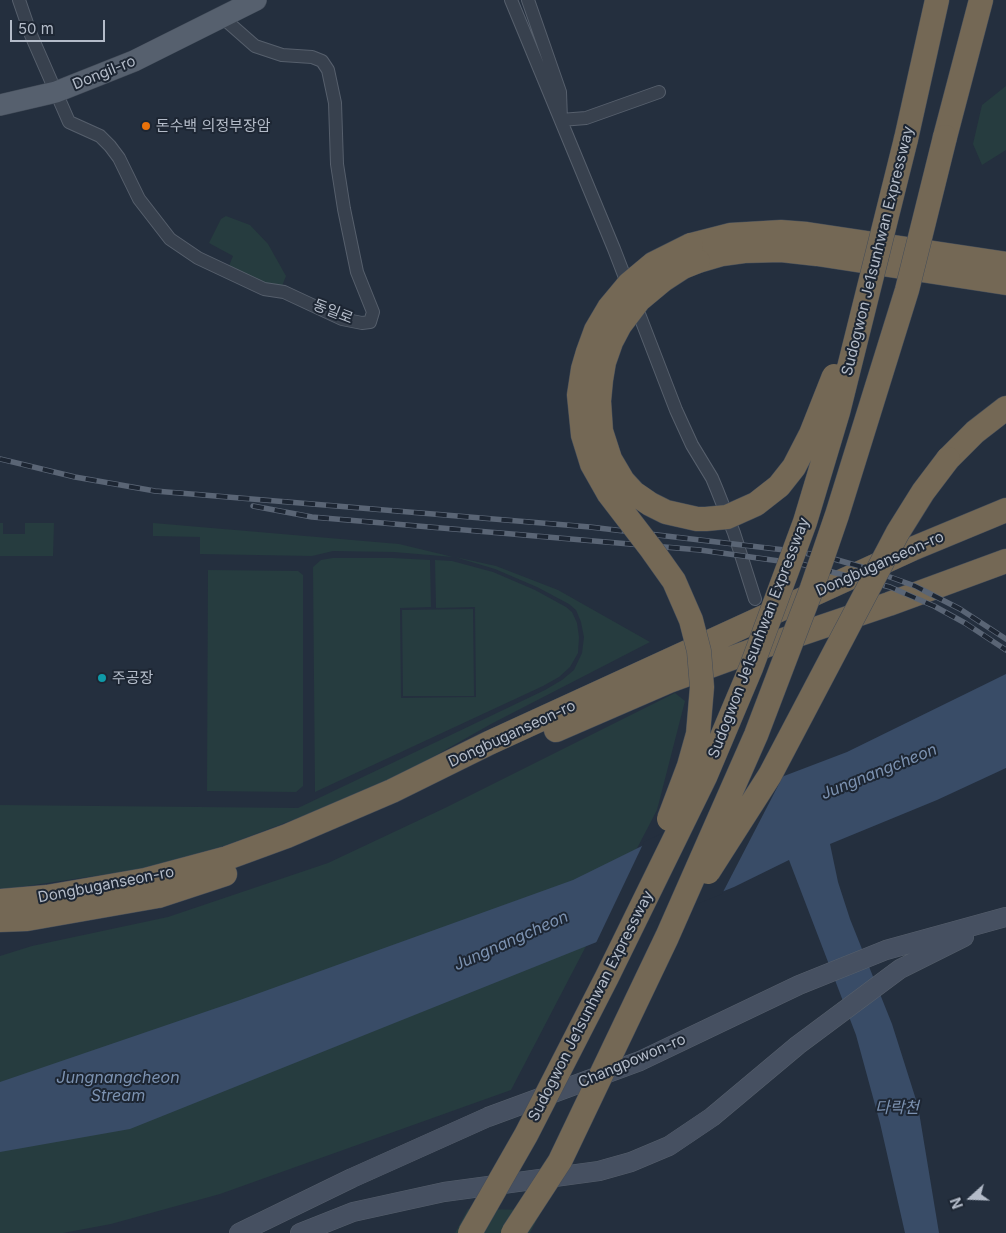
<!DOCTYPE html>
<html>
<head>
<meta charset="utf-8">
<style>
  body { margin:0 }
  #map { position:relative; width:1006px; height:1233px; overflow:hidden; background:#242f3e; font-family:Inter,sans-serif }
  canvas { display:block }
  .north { position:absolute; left:946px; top:1173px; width:50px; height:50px; -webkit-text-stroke:4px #1d2633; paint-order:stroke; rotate:250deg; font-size:14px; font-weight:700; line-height:20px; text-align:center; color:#b4bcc9 }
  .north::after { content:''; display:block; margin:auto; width:18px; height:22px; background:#b4bcc9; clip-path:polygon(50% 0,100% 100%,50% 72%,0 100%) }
  .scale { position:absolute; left:10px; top:20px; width:95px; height:22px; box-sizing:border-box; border:2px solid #b4bcc9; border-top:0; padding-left:6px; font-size:15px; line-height:18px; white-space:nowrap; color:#b4bcc9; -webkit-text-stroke:4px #1d2633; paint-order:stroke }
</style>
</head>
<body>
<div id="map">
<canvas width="1006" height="1233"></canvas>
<div class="north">N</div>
<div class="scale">50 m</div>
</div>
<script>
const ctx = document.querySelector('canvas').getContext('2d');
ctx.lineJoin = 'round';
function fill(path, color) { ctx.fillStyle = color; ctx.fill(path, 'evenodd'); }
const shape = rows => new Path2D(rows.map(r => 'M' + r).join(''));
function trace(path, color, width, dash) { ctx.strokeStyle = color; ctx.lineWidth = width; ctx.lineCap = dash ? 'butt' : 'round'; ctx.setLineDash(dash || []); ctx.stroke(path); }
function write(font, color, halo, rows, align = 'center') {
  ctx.font = font + ' Inter,"Noto Sans KR",sans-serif'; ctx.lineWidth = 4; ctx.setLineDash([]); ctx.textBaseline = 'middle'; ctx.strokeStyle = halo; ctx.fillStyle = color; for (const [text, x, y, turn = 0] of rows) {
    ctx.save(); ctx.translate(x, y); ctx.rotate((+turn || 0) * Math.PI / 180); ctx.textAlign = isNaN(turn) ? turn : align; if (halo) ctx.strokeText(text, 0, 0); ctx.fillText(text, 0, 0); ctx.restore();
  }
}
fill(shape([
  [1006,86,1006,150,982,165,973,144,982,105],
  [226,216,250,225,268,244,286,276,282,286,266,283,229,266,233,256,209,243,221,219],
  [0,523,3,523,3,534,25,534,25,523,54,523,53,556,0,556],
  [153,523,399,544,453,557,394,552,333,551,312,556,200,554,200,537,153,536],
  [455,557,496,566,558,590,650,642,491,724,401,775,343,801,224,846,142,869,0,890,0,805,298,808,545,690,562,680,574,670,582,653,584,637,581,622,576,610,569,604,537,587,495,569],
  [333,558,393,558,430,560,431,607,400,608,401,698,476,697,475,607,436,608,435,560,452,561,493,572,535,590,566,607,572,612,577,623,579,637,578,653,570,667,559,677,543,686,315,792,313,567,321,560],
  [208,570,298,571,303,575,303,786,296,792,207,791],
  [473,609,474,696,403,696,402,610],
  [675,693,685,701,657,810,511,1090,220,1194,111,1224,63,1233,0,1233,0,956,32,946,168,917,328,863,447,807],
  [468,1209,542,1210,530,1233,455,1233]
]), '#263c3f');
fill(shape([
  [1006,674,1006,768,937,800,830,844,838,882,850,919,892,1024,918,1106,939,1233,905,1233,880,1123,856,1035,789,860,734,887,130,1129,0,1152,0,1082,240,1000,573,880,784,776,847,752]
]), '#394c67');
fill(shape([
  [774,778,780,782,722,894,595,945,644,842]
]), '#242f3e');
const street = shape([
  [19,0,31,35,69,122,100,136,110,146,119,158,139,199,170,239,198,258,264,289,284,292,342,319,362,323,370,322,373,312,357,272,344,209,337,164,335,103,328,70,322,61,312,57,282,55,255,46,222,17],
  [511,0,614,249,676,410,692,445,712,478,717,490,734,533,755,599],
  [528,0,560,92,561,120,586,118,659,92]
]);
const secondary = shape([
  [239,1233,352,1178,488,1117,640,1061,799,985,886,950,1006,917],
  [300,1233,353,1212,444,1192,599,1171,631,1162,669,1146,712,1117,798,1045,900,969,964,937]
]);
const primary = shape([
  [0,105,56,92,134,61,256,0]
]);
const highway = shape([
  [945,137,981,0],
  [906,139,937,0],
  [691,245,730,235,781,232,807,234,1006,264],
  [698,261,722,254,744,251,781,250,817,254,1006,283],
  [948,459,975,432,1006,408],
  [556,730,669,681,765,646,889,604,1006,561],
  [0,901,47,897,145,880,227,858,287,836,392,791,489,743,912,549,1006,510],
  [0,920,27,919,158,896,225,874]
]);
trace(street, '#565f6c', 14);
trace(secondary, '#565f6c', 20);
trace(primary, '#414a57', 22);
trace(highway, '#434c59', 25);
trace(street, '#38414e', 12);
trace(secondary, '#465061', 19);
trace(primary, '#56606e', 21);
trace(highway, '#746855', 24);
const rail = shape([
  [0,459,75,477,155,491,590,527,793,551,827,557,862,567,915,586,960,609,1006,639],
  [253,506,312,517,700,550,801,564,890,587,934,606,965,623,1006,650]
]);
trace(rail, '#5a6575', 5.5);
trace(rail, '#1d2633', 4, [11]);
const highwayBridge = shape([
  [698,261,683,267,663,280,639,300,620,325,611,342,604,362,601,380,599,401,601,431,610,459,623,481,634,493,650,504,666,512,697,519,706,519,727,517,756,504,779,486,794,467,811,434,834,376],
  [669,819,689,766,698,734,702,687,699,651,691,620,674,581,652,550,609,494,592,464,583,435,579,395,583,369,588,352,596,330,609,308,629,284,653,264,691,245],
  [708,872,770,775,898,532,923,492,948,459],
  [470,1233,526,1135,607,977,705,777,751,668,805,522,838,412,906,139],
  [513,1233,560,1161,667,937,756,735,812,588,837,515,907,290,945,137]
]);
trace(highwayBridge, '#434c59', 25, []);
trace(highwayBridge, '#746855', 24);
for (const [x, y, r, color] of [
  [146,126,5,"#e8710a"],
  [102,678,5,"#0f9aa8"]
]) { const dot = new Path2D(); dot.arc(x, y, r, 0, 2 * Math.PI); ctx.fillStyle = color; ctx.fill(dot); trace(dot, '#1d2633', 2); }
write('15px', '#b4bcc9', '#1d2633', [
  ["Dongil-ro",104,73,-22],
  ["Sudogwon Je1sunhwan Expressway",878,251,-76],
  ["동일로",333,312,21],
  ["Dongbuganseon-ro",880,564,-24],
  ["Sudogwon Je1sunhwan Expressway",759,638,-69],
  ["Dongbuganseon-ro",512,734,-25],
  ["Dongbuganseon-ro",106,885,-11],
  ["Sudogwon Je1sunhwan Expressway",591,1006,-63],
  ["Changpowon-ro",632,1061,-23]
]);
write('15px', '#b4bcc9', '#1d2633', [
  ["돈수백 의정부장암",156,126],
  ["주공장",112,678]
], 'left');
write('italic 16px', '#7c92b1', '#1d2633', [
  ["Jungnangcheon",879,772,-22],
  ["Jungnangcheon",511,941,-24],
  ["Jungnangcheon",118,1078],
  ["Stream",118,1096],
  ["다락천",897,1108]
]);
</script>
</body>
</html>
